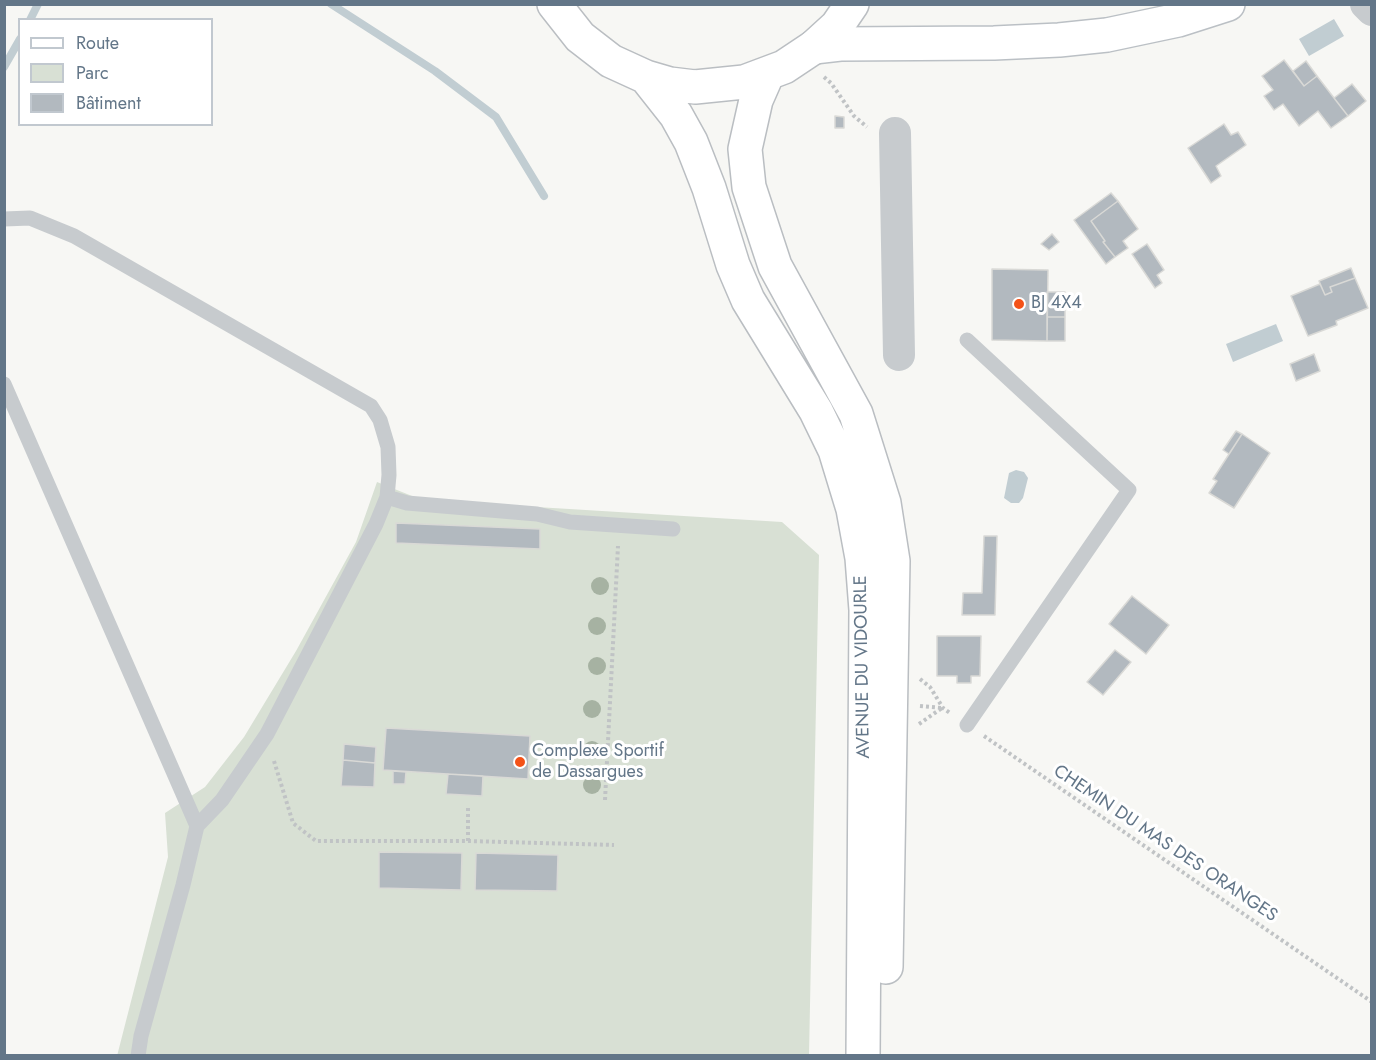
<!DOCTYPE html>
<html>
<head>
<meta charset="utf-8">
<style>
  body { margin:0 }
  #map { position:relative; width:1376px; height:1060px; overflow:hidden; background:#f7f7f4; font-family:Jost,sans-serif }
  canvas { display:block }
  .frame { position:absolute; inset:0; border:6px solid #637688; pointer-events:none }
  .legend { position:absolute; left:18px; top:18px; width:195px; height:108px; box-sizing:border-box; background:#fff; border:2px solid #c1c8cf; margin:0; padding:8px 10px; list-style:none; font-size:18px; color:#637688 }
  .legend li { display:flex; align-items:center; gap:12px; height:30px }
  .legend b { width:30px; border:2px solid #c1c8cf }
</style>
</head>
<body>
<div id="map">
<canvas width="1376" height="1060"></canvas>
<div class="frame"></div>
<ul class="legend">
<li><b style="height:8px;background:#fff"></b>Route</li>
<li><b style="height:16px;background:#d8e0d4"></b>Parc</li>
<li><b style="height:16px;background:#b2b9bf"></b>Bâtiment</li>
</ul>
</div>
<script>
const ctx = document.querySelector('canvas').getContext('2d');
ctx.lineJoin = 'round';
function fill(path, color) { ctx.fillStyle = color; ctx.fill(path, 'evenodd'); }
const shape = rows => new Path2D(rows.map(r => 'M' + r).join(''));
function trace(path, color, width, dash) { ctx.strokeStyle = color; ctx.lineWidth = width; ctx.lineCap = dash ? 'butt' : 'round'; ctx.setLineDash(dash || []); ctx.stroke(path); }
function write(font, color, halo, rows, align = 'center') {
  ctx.font = font + ' Jost,sans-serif'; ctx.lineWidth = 6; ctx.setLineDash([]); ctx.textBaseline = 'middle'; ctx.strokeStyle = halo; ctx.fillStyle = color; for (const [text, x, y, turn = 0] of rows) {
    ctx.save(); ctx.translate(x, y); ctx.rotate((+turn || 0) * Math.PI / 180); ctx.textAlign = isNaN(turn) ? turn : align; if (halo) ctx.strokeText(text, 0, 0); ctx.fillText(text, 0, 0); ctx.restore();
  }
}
fill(shape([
  [377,482,422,500,782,522,819,555,809,1055,117,1056,168,857,165,813,205,787,244,737,296,651,356,542]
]), '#d8e0d4');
fill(shape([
  [1334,19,1344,36,1309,56,1299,39],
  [1276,324,1283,341,1233,362,1226,344],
  [1016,470,1024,472,1028,478,1023,498,1019,503,1011,503,1004,498,1009,473]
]), '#c1cdd2');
trace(shape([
  [331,4,435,71,496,117,544,196],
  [30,20,38,4],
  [4,67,20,39]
]), '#c1cdd2', 8);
const building = shape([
  [1284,60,1304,86,1317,76,1348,116,1331,128,1318,111,1299,126,1283,104,1274,110,1264,96,1273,90,1262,76,1284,60],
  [1306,61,1317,76,1304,86,1293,71,1306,61],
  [1352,84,1366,101,1348,116,1334,98,1352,84],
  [835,116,844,117,844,128,835,128,835,116],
  [1224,124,1231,135,1238,132,1246,145,1216,166,1221,176,1211,183,1188,148,1224,124],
  [1111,193,1118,201,1091,221,1105,241,1103,242,1115,257,1106,264,1074,220,1111,193],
  [1118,201,1138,229,1123,241,1128,248,1115,257,1103,242,1105,241,1091,221,1118,201],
  [1052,234,1059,242,1049,250,1041,244,1052,234],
  [1147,244,1164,270,1157,275,1162,283,1155,288,1132,254,1147,244],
  [1351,268,1355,278,1330,287,1332,292,1325,295,1319,281,1351,268],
  [992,269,1048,270,1047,341,992,340,992,269],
  [1355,278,1368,308,1336,321,1337,325,1308,336,1291,296,1320,284,1325,295,1332,292,1330,287,1355,278],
  [1047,292,1065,292,1065,317,1047,317,1047,292],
  [1047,317,1065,317,1065,341,1047,341,1047,317],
  [1314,354,1320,371,1296,381,1290,364,1314,354],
  [1236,431,1242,434,1229,454,1223,450,1236,431],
  [1242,434,1270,453,1234,508,1209,493,1217,481,1213,479,1242,434],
  [396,523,540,529,540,549,396,543,396,523],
  [984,536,997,536,995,615,962,615,963,593,982,593,984,536],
  [1132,596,1169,625,1146,654,1109,624,1132,596],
  [937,636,981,636,980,676,971,676,971,683,957,683,957,676,937,676,937,636],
  [1115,650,1131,662,1103,695,1087,682,1115,650],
  [386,728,530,736,528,779,383,770,386,728],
  [344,744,376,747,375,763,343,760,344,744],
  [343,760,375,763,374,787,341,786,343,760],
  [393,771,406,772,405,784,393,784,393,771],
  [448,774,483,776,482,796,446,794,448,774],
  [379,852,462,853,461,890,379,888,379,852],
  [476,853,558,855,557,891,475,890,476,853]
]);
fill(building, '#b2b9bf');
trace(building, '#d9d9d6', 1.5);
const secondary = shape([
  [814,47,840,44,994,43,1059,40,1107,35,1178,20,1228,4]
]);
const primary = shape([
  [554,4,580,37,611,61,646,77,670,84,695,87,744,82,784,67,814,47,837,26,852,4],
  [767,75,756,100,745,149,749,187,775,266,856,414,884,503,893,561,886,967],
  [646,77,676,115,691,142,709,188,733,265,748,300,816,411,835,450,853,509,862,558,866,610,863,1056]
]);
trace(secondary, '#bbc0c5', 36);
trace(primary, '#babec2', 36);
trace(shape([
  [824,77,831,83,854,116,867,127],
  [920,679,930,687,943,708,950,713],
  [920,706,942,708],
  [919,724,942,708],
  [984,736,1372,1002],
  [274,761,293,823,316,841,468,841,614,845],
  [605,800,618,546],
  [468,841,468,806]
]), '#c0c3c5', 4, [3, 3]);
trace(shape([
  [4,219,30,218,74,236,371,406,380,420,388,447,389,475,387,497,376,524,267,734,222,800,197,826],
  [4,384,197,826,183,885,141,1036,138,1056],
  [387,497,407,503,537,514,570,522,673,529],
  [967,725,1129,490,967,340]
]), '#c7cbce', 15);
trace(shape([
  [1366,4,1372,10],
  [895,133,899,355]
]), '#c7cbce', 32);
trace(secondary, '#fff', 33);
trace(primary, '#fff', 33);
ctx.fillStyle = '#a6b2a2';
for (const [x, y] of [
  [600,586],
  [597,626],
  [597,666],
  [592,709],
  [592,750],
  [592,785]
]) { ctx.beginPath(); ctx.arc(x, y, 9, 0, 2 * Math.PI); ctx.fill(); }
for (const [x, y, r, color] of [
  [1019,304,6,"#f45218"],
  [520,762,6,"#f45218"]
]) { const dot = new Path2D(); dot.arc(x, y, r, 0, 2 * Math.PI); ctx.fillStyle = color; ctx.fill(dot); trace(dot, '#fff', 2); }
write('18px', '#637688', '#fff', [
  ["BJ 4X4",1031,304],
  ["Complexe Sportif",532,752],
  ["de Dassargues",532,773]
], 'left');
write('18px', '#637688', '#fff', [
  ["AVENUE DU VIDOURLE",863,667,-91],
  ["CHEMIN DU MAS DES ORANGES",1165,844,34]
]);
</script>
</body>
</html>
